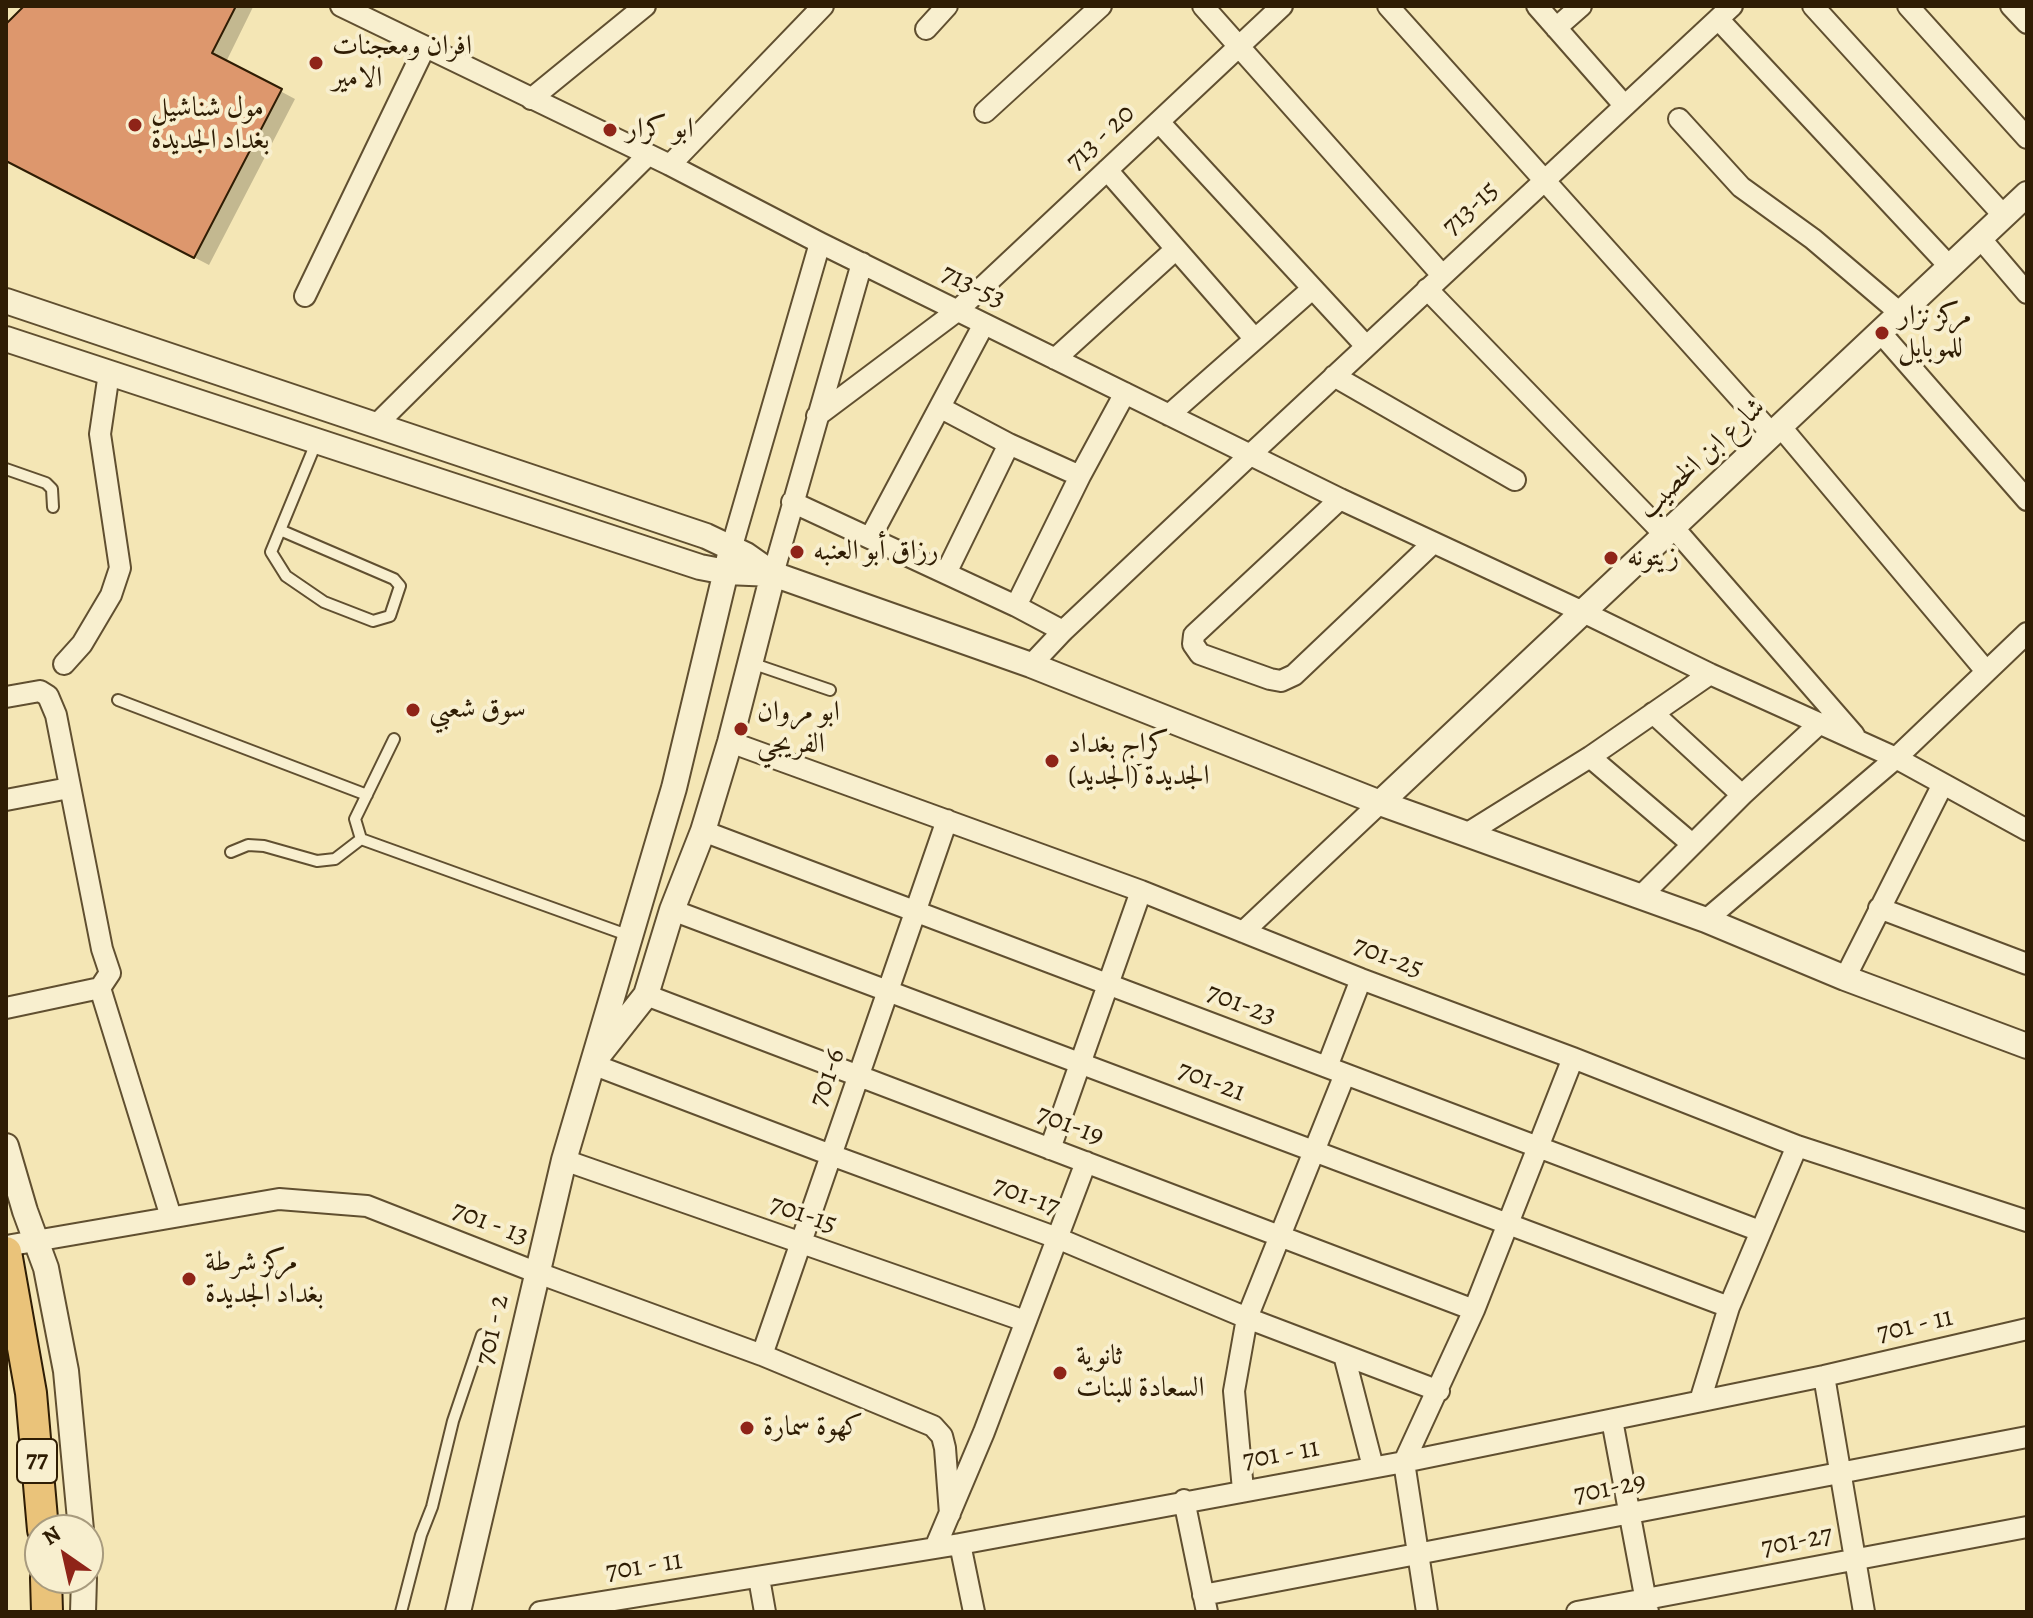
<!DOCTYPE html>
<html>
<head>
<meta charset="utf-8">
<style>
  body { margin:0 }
  #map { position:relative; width:2033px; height:1618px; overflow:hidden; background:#f4e6b5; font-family:Alegreya,serif }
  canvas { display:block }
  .frame { position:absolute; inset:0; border:8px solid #2f1d04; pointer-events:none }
  .north { position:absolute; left:24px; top:1514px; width:80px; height:80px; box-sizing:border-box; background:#f8efcf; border:2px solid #a89b7e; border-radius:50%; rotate:326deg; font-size:22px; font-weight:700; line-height:32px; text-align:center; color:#2f1d04 }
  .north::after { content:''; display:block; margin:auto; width:28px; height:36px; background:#8f2418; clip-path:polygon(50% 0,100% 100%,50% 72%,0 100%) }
</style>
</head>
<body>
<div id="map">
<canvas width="2033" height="1618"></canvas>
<div class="frame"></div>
<div class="north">N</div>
</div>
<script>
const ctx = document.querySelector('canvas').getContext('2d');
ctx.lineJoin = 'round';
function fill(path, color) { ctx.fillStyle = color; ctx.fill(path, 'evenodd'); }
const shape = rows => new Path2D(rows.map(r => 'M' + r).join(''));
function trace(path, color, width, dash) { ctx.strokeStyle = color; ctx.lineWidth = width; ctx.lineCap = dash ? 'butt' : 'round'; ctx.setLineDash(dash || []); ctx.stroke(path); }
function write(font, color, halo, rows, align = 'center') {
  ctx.font = font + ' Alegreya,Amiri,serif'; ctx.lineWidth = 8; ctx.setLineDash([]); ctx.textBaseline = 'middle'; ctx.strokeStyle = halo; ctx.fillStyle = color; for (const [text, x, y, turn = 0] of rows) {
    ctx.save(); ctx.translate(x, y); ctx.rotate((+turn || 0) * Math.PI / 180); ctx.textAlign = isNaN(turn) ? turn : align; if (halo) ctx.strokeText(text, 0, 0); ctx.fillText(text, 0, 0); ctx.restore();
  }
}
fill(shape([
  [26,6,253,7,226,62,295,99,209,265,6,160,6,27]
]), '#0003');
const building = shape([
  [24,6,236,6,212,53,282,89,194,258,6,161,6,24,24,6]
]);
fill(building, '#dd976d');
trace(building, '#2f1d04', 2);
const service = shape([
  [6,469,46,483,52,489,53,507],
  [280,530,394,579,400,586,390,616,373,621,324,602,286,576,271,552,316,443],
  [751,663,830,690],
  [118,700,367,795],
  [394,739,355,819,361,839,630,936],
  [231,852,248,845,264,846,317,861,335,859,361,839],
  [401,1612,421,1535,432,1507,453,1421,482,1335]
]);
const minor = shape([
  [341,6,670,165,820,243,1340,499,1583,612,1710,674,1896,758,2027,830],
  [1203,6,1442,275],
  [1388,6,1772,434],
  [1537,6,1624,105],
  [1813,6,2004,216],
  [1908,6,2027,138],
  [2011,6,2027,23],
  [1719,20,1950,267],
  [1556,28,1581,6],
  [926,29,947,6],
  [531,99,645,6],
  [985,112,1101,6],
  [1679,119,1741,187,1813,239,1900,313],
  [1159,122,1366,346],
  [670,165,823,6],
  [1107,170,1254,338],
  [1980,238,2027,293],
  [1427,289,1665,535],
  [305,296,425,47],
  [1880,332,2027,500],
  [1055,359,1176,249],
  [1334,376,1515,480],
  [941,408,1009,444,1080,476],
  [1169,415,1312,289],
  [817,416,957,311,1282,6],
  [375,426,647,156],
  [1780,426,1986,671],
  [1340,499,1194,635,1193,644,1200,654,1270,679,1281,681,1294,675,1433,543],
  [792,502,1016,606,1063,631],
  [1673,527,1854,735],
  [870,538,984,324],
  [732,546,820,243],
  [946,573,1009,444],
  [773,574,862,263],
  [1016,606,1080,476,1125,393],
  [64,664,82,644,111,595,120,568,100,434,109,373],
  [1031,665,1063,631,1250,455,1732,6],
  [6,697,40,691,48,696,56,715,102,949,110,973,100,988,6,1008],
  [1653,713,1742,795],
  [730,742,1141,891,1361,979,1573,1058,1797,1146,2027,1221],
  [1590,757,1692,844],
  [6,800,69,788],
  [703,831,1760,1231],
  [1468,833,1590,757,1710,674],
  [1640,897,1742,795,1820,723],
  [1879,908,2027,964],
  [672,910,1729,1307],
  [1706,920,1896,758,2027,633],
  [1243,932,1380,803],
  [1845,978,1943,784],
  [100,988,171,1217],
  [646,995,1474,1310],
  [592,1064,831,1155,1057,1238,1247,1318,1439,1391],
  [1327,1067,1361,979],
  [1050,1149,1141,891],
  [564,1160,1025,1321],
  [6,1246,279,1199,367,1206,538,1273,762,1355,933,1426,942,1436,945,1448,950,1514],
  [762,1355,947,820],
  [1344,1355,1373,1467],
  [1824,1376,1864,1612],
  [1700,1401,1729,1307,1797,1146],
  [1612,1420,1648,1612],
  [1243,1490,1234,1391,1247,1318,1345,1074],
  [1184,1500,1207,1612],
  [960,1544,974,1612],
  [935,1548,984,1432,1086,1162],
  [759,1578,765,1612],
  [1203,1595,2027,1437],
  [540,1612,960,1544,1404,1462,1824,1376,2027,1329],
  [1427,1612,1404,1462,1474,1310,1573,1058],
  [1577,1612,2027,1527]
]);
const tertiary = shape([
  [6,301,706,536,746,555,773,574],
  [6,339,700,567,726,572,773,574,1031,665,1380,803,1706,920,1845,978,2027,1046],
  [1380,803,2027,194],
  [601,1052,646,995,672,910,703,831,730,742,773,574],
  [6,1146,25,1211,46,1268,66,1371,81,1530],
  [83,1612,84,1578],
  [458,1612,564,1160,674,788,732,546]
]);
const primary = shape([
  [6,1252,31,1393,43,1530],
  [46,1578,47,1612]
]);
trace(service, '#604f30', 14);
trace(minor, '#604f30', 24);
trace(tertiary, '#604f30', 28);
trace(primary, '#2f1d04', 34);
trace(service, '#f8efcf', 10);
trace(minor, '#f8efcf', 20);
trace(tertiary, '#f8efcf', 24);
trace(primary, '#eac37a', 30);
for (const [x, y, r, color] of [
  [316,63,8,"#8f2418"],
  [135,125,8,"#8f2418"],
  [610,130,8,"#8f2418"],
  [1882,333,8,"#8f2418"],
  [797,552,8,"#8f2418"],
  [1611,558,8,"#8f2418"],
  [413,710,8,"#8f2418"],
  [741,729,8,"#8f2418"],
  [1052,761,8,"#8f2418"],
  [189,1279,8,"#8f2418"],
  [1060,1373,8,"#8f2418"],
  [747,1428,8,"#8f2418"]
]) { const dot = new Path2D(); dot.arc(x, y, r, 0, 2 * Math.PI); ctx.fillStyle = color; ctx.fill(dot); trace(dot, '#f8efcf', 3); }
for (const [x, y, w] of [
  [37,1461,40]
]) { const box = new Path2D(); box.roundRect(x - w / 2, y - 22, w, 44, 6); ctx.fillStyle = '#f8efcf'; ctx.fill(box); trace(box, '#2f1d04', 2); }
write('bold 26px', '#2f1d04', null, [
  ["77",37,1461]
]);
write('28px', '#2f1d04', '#f8efcf', [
  ["افران ومعجنات",332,47],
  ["الامير",332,79],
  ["مول شناشيل",151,109],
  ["بغداد الجديدة",151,141],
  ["ابو كرار",626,130],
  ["مركز نزار",1898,317],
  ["للموبايل",1898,349],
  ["رزاق أبو العنبه",813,552],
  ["زيتونه",1627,558],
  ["سوق شعبي",429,710],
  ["ابو مروان",757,713],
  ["الفريجي",757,745],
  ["كراج بغداد",1068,745],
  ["الجديدة (الجديد)",1068,777],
  ["مركز شرطة",205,1263],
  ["بغداد الجديدة",205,1295],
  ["ثانوية",1076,1357],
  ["السعادة للبنات",1076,1389],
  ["كهوة سمارة",763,1428]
], 'left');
write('28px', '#2f1d04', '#f8efcf', [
  ["713 - 20",1101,138,-43],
  ["713-15",1471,209,-43],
  ["713-53",973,287,26],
  ["شارع ابن الخصيب",1702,459,-43],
  ["701-25",1388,958,21],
  ["701-23",1241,1005,21],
  ["701-6",828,1078,-71],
  ["701-21",1211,1082,21],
  ["701-19",1070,1126,21],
  ["701-17",1026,1197,20],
  ["701-15",803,1215,19],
  ["701 - 13",490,1224,21],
  ["701 - 11",1915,1326,-13],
  ["701 - 2",493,1330,-77],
  ["701 - 11",1281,1455,-10],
  ["701-29",1610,1489,-11],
  ["701-27",1797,1542,-11],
  ["701 - 11",644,1567,-9]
]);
</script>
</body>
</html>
